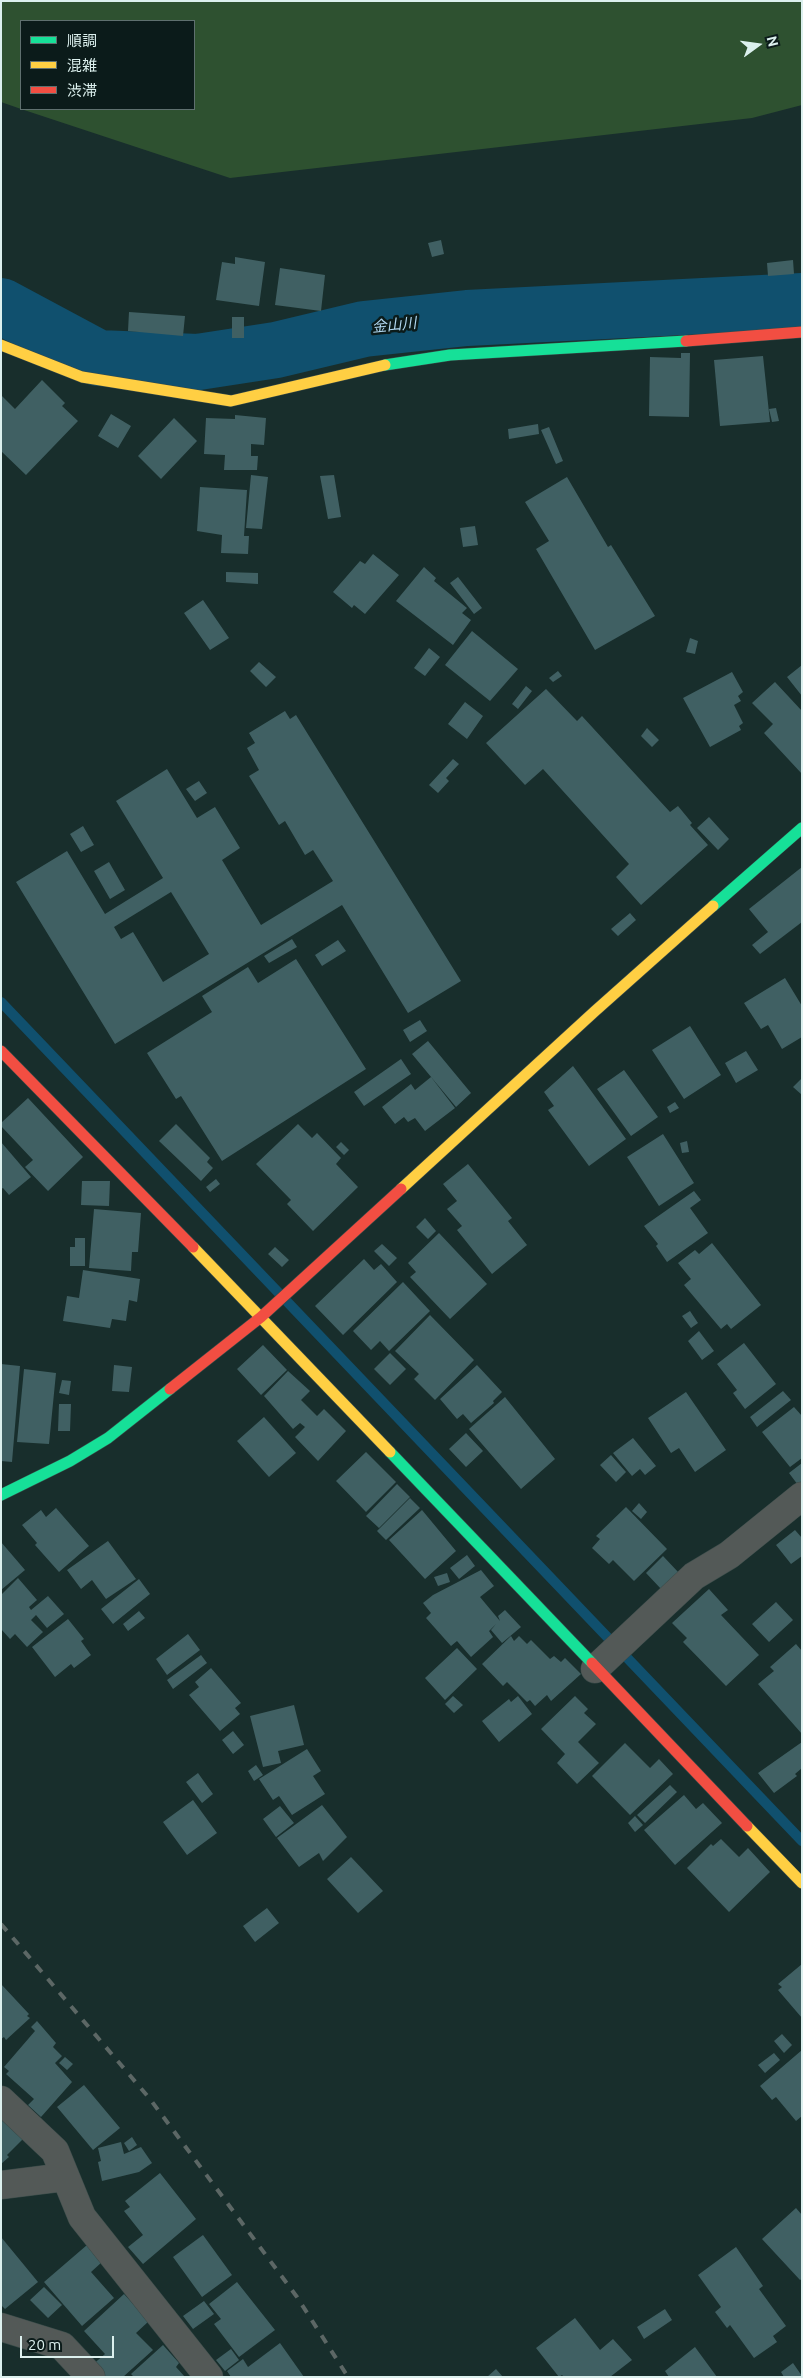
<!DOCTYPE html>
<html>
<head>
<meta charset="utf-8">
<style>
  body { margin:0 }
  #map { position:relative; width:803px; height:2378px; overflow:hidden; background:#182e2c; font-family:Ubuntu,"Noto Sans JP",sans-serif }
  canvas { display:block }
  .frame { position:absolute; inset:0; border:2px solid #dcf0ee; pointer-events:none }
  .legend { position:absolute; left:20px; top:20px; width:175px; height:90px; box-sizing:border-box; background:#0b1b1a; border:1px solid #5f706f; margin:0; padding:6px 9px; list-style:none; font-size:15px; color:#dcf0ee }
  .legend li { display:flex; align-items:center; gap:10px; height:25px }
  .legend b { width:25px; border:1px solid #5f706f }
  .north { position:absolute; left:733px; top:20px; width:50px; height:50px; -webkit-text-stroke:4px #0b1b1a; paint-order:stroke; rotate:76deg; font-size:14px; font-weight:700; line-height:20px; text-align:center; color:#dcf0ee }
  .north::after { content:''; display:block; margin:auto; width:18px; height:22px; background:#dcf0ee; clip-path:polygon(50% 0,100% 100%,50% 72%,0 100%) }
  .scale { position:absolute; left:20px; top:2336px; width:94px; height:22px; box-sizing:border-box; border:2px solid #dcf0ee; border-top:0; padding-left:6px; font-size:15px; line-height:18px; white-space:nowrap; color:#dcf0ee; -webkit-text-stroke:4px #0b1b1a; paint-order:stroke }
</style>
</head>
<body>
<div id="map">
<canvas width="803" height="2378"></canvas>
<div class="frame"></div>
<ul class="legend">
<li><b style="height:6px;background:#16e098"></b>順調</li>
<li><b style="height:6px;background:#ffcf43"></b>混雑</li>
<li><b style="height:6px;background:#f24e42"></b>渋滞</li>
</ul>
<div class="north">N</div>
<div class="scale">20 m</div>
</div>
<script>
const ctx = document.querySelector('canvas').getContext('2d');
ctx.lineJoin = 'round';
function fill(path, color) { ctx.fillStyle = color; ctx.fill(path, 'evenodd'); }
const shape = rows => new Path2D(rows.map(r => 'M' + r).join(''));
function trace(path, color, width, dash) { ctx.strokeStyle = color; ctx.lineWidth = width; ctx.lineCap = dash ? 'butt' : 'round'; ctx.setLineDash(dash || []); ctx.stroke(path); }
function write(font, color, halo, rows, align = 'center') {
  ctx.font = font + ' Ubuntu,"Noto Sans JP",sans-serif'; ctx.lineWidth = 5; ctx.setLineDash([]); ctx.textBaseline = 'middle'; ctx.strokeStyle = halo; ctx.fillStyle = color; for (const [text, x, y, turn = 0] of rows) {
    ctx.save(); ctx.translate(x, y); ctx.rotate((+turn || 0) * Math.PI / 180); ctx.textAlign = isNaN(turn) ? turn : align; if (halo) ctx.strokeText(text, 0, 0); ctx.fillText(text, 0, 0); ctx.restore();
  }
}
fill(shape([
  [1,1,802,1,802,105,752,118,230,178,21,109,194,109,194,21,21,21,21,109,1,102]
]), '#2e5130');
trace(shape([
  [1,1002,802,1841]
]), '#10506e', 10);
trace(shape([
  [1,306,98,358,198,362,276,350,364,329,467,318,802,301]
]), '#10506e', 56);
fill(shape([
  [441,240,444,254,432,257,428,243],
  [235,257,265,262,259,306,216,300,222,262,235,264],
  [793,260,794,274,768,276,767,263],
  [280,268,325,275,321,311,275,305],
  [129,312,185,316,183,336,128,331],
  [232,317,244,317,244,338,232,338],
  [681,353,690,353,689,417,649,416,650,357,681,358],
  [763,356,770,422,720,426,714,360],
  [42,380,65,403,62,406,78,421,26,475,1,451,1,395,15,409],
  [776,408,779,421,772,422,769,409],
  [111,414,131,426,118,448,98,436],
  [235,415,266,418,264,445,251,444,251,456,258,456,257,470,224,470,225,455,204,454,206,418,235,419],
  [174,418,197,441,161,479,138,456],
  [538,424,539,434,509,439,508,429],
  [549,427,563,461,556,464,541,430],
  [251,475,268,477,262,529,246,528],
  [334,475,341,517,328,519,320,476],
  [567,477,608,547,611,545,655,616,595,650,536,549,549,541,525,502],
  [200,487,247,490,244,536,249,536,248,554,221,553,222,535,197,531],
  [475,526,478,545,463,547,460,528],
  [373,554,399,575,365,614,354,605,352,608,333,592,360,561,365,564],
  [424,567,436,578,434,581,467,608,462,613,471,620,453,645,396,601],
  [226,572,258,573,258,584,226,582],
  [458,577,482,608,474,614,450,583],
  [203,600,229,638,210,650,184,613],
  [472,631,518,669,490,701,445,665],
  [690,638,698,641,695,654,686,652],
  [429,648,440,657,425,676,414,668],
  [259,662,276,677,266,687,250,671],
  [802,665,802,696,787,677],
  [558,671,562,676,553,682,549,678],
  [732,672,743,692,738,696,741,701,734,705,743,723,739,726,741,730,710,747,683,698],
  [775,682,802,711,802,774,764,733,773,724,752,703],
  [526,686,532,691,518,709,512,704],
  [546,689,577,721,582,716,670,812,678,806,692,823,690,825,708,845,641,905,616,877,629,864,543,769,525,785,486,743],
  [465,702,483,716,467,739,448,724],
  [285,711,290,719,296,715,461,981,408,1013,342,905,115,1044,16,882,67,851,105,914,163,878,116,801,167,769,197,818,215,807,240,848,222,860,261,925,333,881,313,850,305,855,285,821,279,825,249,776,259,770,247,748,255,743,249,733],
  [171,892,209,954,163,982,133,932,121,939,114,927],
  [647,728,659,740,652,747,641,736],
  [453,759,459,764,446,778,449,781,438,793,429,785],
  [199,781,207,793,195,801,186,789],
  [709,817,729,839,718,850,697,828],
  [83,826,94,845,81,852,70,834],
  [109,862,125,890,110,899,94,871],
  [802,867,802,922,760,954,752,945,768,932,749,909],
  [630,913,636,920,618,936,611,929],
  [292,939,297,947,269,963,264,956],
  [338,940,346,951,322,966,315,955],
  [296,959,366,1069,222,1161,181,1096,176,1099,147,1053,212,1012,202,996,248,967,258,983],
  [785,978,802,1006,802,1037,782,1049,768,1025,761,1029,744,1003],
  [420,1020,427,1031,410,1042,403,1030],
  [690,1026,721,1075,684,1099,652,1050],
  [428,1041,471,1093,456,1107,412,1054],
  [746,1051,758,1070,736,1083,725,1063],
  [401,1059,411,1074,364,1106,354,1092],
  [573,1066,626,1139,589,1166,548,1110,554,1106,544,1092],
  [624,1070,658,1117,631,1136,597,1089],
  [431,1077,455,1108,425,1131,415,1118,408,1122,404,1117,395,1124,382,1107,411,1084,415,1090],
  [802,1078,802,1095,793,1087],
  [28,1098,83,1157,48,1191,25,1167,33,1160,1,1126,1,1123],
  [675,1102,679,1108,670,1113,667,1107],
  [176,1124,210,1158,207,1162,213,1168,201,1181,159,1141],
  [298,1124,312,1138,317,1133,341,1158,336,1164,358,1187,313,1231,287,1204,291,1200,256,1164],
  [663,1134,694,1183,659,1206,627,1157],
  [687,1141,689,1152,682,1153,680,1143],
  [1,1142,31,1177,9,1195,3,1188,1,1189],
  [341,1142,349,1150,344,1155,336,1147],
  [468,1164,512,1218,508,1221,527,1245,492,1274,457,1230,462,1226,447,1209,457,1201,443,1184],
  [216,1179,220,1184,210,1192,206,1187],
  [82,1181,110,1181,109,1206,81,1205],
  [694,1191,701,1200,690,1208,708,1233,667,1262,656,1246,658,1244,644,1226],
  [94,1209,141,1213,138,1252,132,1252,131,1271,89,1268],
  [425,1218,436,1231,428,1239,416,1227],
  [439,1233,487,1284,450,1319,410,1277,416,1272,408,1263],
  [75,1238,85,1238,85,1266,70,1266,70,1247,75,1247],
  [712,1243,761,1305,731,1329,727,1324,721,1329,684,1285,691,1279,678,1263,695,1250,699,1254],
  [382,1244,397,1258,389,1266,374,1251],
  [275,1247,289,1260,282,1267,268,1254],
  [364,1259,374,1270,381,1264,397,1282,343,1335,315,1306],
  [83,1270,140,1279,137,1302,129,1300,126,1321,112,1319,110,1328,63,1321,67,1296,79,1298],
  [403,1282,430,1311,389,1351,380,1341,371,1350,353,1331],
  [690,1311,698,1323,691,1328,682,1316],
  [430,1315,474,1360,435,1400,414,1379,419,1374,395,1351],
  [699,1331,714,1351,702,1360,688,1341],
  [744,1343,776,1384,745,1409,733,1393,737,1390,717,1364],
  [263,1345,287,1370,261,1395,237,1369],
  [390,1353,406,1369,390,1385,374,1369],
  [1,1364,20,1366,12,1462,1,1461],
  [114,1365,132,1367,129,1392,112,1391],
  [477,1365,502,1392,493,1401,494,1403,471,1423,463,1414,457,1419,440,1399],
  [24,1369,56,1373,49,1444,17,1442],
  [288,1371,310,1391,301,1400,317,1416,324,1409,346,1431,318,1461,295,1437,305,1427,300,1423,293,1429,264,1396],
  [62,1380,71,1381,69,1395,59,1393],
  [783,1391,791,1400,757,1427,750,1417],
  [686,1392,726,1450,695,1472,679,1448,671,1453,648,1418],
  [505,1397,555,1459,521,1489,469,1429],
  [59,1404,71,1404,70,1431,58,1431],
  [794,1407,802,1416,802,1458,790,1467,762,1432],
  [264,1417,296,1453,269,1477,237,1441],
  [466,1433,483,1451,466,1467,449,1449],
  [633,1438,656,1466,645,1475,640,1469,632,1476,613,1453],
  [366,1452,396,1482,366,1512,336,1481],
  [611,1455,626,1472,616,1482,600,1465],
  [802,1463,802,1482,798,1485,789,1473],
  [397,1484,410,1497,379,1528,366,1516],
  [410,1498,420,1508,386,1540,377,1531],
  [639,1503,647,1512,641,1519,632,1511],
  [626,1507,667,1549,634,1581,613,1560,609,1564,592,1548,600,1539,596,1536],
  [56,1508,89,1546,59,1572,35,1545,37,1543,22,1525,41,1510,46,1517],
  [422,1510,456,1551,425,1579,389,1540],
  [795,1530,802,1538,802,1556,791,1564,776,1545],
  [108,1541,136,1579,106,1599,92,1580,81,1589,67,1570],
  [1,1542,25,1570,1,1590],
  [467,1555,475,1566,459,1579,450,1568],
  [663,1556,679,1573,662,1590,646,1573],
  [481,1570,494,1586,480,1597,500,1621,498,1616,505,1610,521,1627,502,1643,491,1630,496,1624,489,1631,493,1637,471,1657,457,1641,451,1646,426,1618,431,1613,423,1603,433,1595],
  [447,1573,450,1582,438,1586,434,1577],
  [18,1578,37,1600,29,1607,31,1610,48,1596,64,1614,47,1628,36,1615,31,1620,43,1632,27,1647,15,1634,10,1639,1,1629,1,1595],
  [139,1579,150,1594,113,1624,101,1609],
  [709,1589,728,1610,721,1615,759,1655,726,1686,683,1642,687,1638,672,1623],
  [776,1602,793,1620,769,1642,752,1624],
  [139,1611,145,1618,128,1631,123,1624],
  [68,1619,84,1639,81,1641,91,1655,74,1668,71,1664,55,1677,32,1647],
  [188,1634,200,1650,167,1675,156,1659],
  [511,1636,514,1641,519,1636,527,1644,531,1640,550,1659,554,1656,561,1662,565,1658,581,1674,551,1701,547,1695,535,1706,530,1700,527,1702,507,1682,503,1686,482,1664],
  [796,1644,802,1651,802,1734,758,1684,774,1671,770,1667],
  [457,1648,477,1669,445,1700,425,1678],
  [201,1655,207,1663,173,1689,167,1680],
  [211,1668,241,1703,235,1708,240,1714,220,1731,189,1695,199,1687,195,1682],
  [453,1696,463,1705,454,1713,445,1704],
  [518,1696,532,1714,499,1742,482,1721,509,1699,511,1702],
  [575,1696,588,1709,584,1713,596,1724,578,1742,599,1763,577,1784,557,1763,565,1754,541,1729],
  [294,1705,304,1745,278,1751,281,1763,263,1767,250,1716],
  [233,1731,244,1745,233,1754,222,1740],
  [802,1742,802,1768,795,1774,797,1776,774,1793,758,1773],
  [625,1743,650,1768,659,1759,673,1774,630,1815,592,1776],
  [307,1749,321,1771,313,1776,325,1794,292,1815,279,1796,273,1800,259,1779],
  [256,1765,263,1775,254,1781,248,1771],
  [198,1773,213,1794,202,1803,186,1782],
  [670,1785,677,1792,645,1823,637,1815],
  [684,1795,696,1809,703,1803,722,1823,675,1865,644,1830],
  [193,1800,217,1833,187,1855,163,1822],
  [322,1805,347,1837,323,1861,319,1853,299,1867,277,1838],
  [280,1806,294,1823,276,1837,263,1819],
  [635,1816,643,1825,635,1832,628,1823],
  [721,1839,739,1857,748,1848,770,1872,729,1912,687,1868,711,1844,713,1846],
  [351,1857,383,1891,358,1913,327,1879],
  [267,1908,279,1923,255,1942,243,1926],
  [802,1964,802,2018,778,1990,782,1987,778,1984],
  [1,1984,29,2014,27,2016,30,2018,6,2040,4,2037,1,2039],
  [37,2021,56,2043,53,2047,62,2056,55,2063,72,2082,41,2117,28,2105,34,2099,6,2074,9,2071,4,2067,35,2031,31,2027],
  [782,2034,792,2045,784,2053,774,2041],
  [802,2050,802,2116,796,2121,776,2097,772,2100,760,2086],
  [774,2053,780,2060,765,2073,758,2065],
  [65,2057,73,2064,67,2070,59,2063],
  [84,2085,120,2128,93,2150,57,2107],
  [1,2116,24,2138,7,2155,9,2157,1,2164],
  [132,2137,137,2145,129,2151,124,2143],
  [121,2142,124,2154,141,2147,152,2163,139,2172,102,2181,98,2162,101,2161,98,2148],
  [160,2173,196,2219,143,2264,128,2247,143,2235,124,2211,130,2207,125,2201],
  [796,2208,802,2215,802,2279,800,2280,762,2239],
  [203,2235,232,2275,202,2297,173,2257],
  [1,2237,38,2282,5,2309,1,2305],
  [87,2245,102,2262,91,2272,114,2298,82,2326,44,2282],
  [736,2247,763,2286,759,2289,786,2326,773,2336,777,2342,754,2358,730,2325,727,2328,715,2312,721,2307,698,2275],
  [237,2282,275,2330,239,2357,214,2324,221,2319,209,2304],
  [44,2287,62,2305,48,2318,30,2300],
  [124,2294,149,2321,136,2333,153,2350,123,2377,102,2377,91,2366,105,2354,84,2331],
  [204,2301,214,2314,193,2329,183,2316],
  [665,2309,672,2320,644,2339,637,2327],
  [575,2318,600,2350,613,2339,632,2360,610,2377,564,2377,562,2375,559,2377,536,2348],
  [280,2343,304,2377,231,2377,227,2371,243,2359,248,2367],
  [163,2345,179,2363,176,2367,185,2377,134,2377,131,2374],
  [695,2347,717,2377,669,2377,665,2371],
  [231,2349,239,2360,225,2371,216,2360],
  [793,2363,802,2376,802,2377,784,2377,781,2372],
  [496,2369,503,2377,487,2377]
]), '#406063');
const street = shape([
  [595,1669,694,1576,729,1555,802,1496],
  [1,2100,55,2151,82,2217,209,2377],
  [1,2185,65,2177],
  [1,2327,62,2346,91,2377]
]);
const fast = shape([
  [385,365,450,355,686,341],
  [713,906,802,828],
  [390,1452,592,1663],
  [1,1495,70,1461,108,1438,170,1389]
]);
const slow = shape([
  [1,345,82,377,231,401,385,365],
  [401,1189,594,1012,713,906],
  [193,1247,390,1452],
  [747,1826,802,1883]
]);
const jam = shape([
  [686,341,802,332],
  [1,1051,193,1247],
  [170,1389,261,1317,401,1189],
  [592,1663,747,1826]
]);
trace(street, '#394b49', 29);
trace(fast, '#394b49', 12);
trace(slow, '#394b49', 12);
trace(jam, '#394b49', 12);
trace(street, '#535957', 28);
trace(fast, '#16e098', 11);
trace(slow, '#ffcf43', 11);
trace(jam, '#f24e42', 11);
trace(shape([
  [1,1924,150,2099,297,2297,348,2377]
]), '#5c6765', 4, [9, 9]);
write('italic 15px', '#b1d8f1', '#0b1b1a', [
  ["金山川",394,325,-6]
]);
</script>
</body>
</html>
